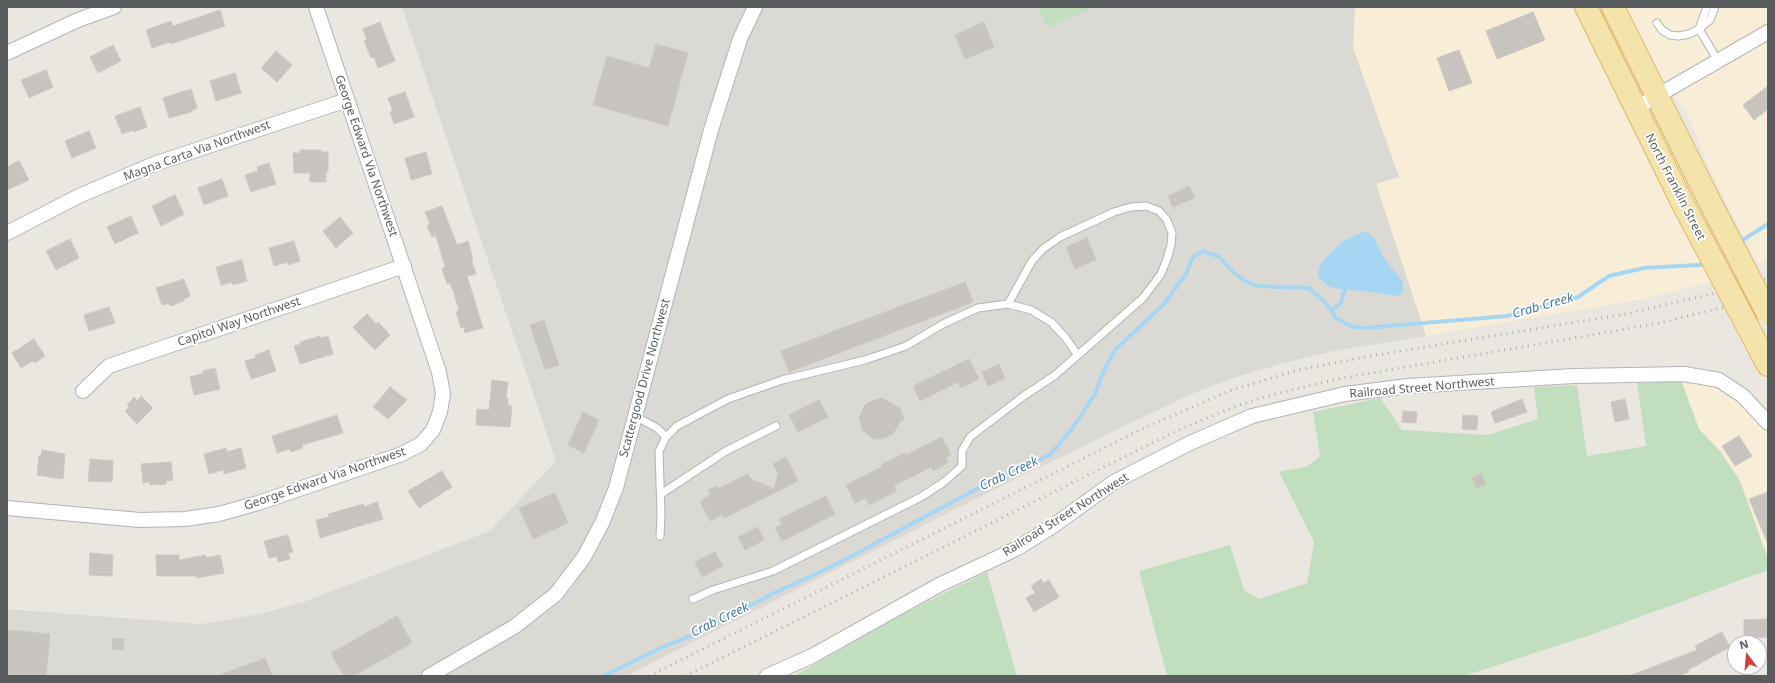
<!DOCTYPE html>
<html>
<head>
<meta charset="utf-8">
<style>
  body { margin:0 }
  #map { position:relative; width:1775px; height:683px; overflow:hidden; background:#eae7e0; font-family:"Noto Sans",sans-serif }
  canvas { display:block }
  .frame { position:absolute; inset:0; border:8px solid #595c5f; pointer-events:none }
  .north { position:absolute; left:1727px; top:635px; width:40px; height:40px; box-sizing:border-box; background:#fff; border:1px solid #bdbebf; border-radius:50%; rotate:344deg; font-size:11px; font-weight:700; line-height:16px; text-align:center; color:#595c5f }
  .north::after { content:''; display:block; margin:auto; width:14px; height:18px; background:#d2413e; clip-path:polygon(50% 0,100% 100%,50% 72%,0 100%) }
</style>
</head>
<body>
<div id="map">
<canvas width="1775" height="683"></canvas>
<div class="frame"></div>
<div class="north">N</div>
</div>
<script>
const ctx = document.querySelector('canvas').getContext('2d');
ctx.lineJoin = 'round';
function fill(path, color) { ctx.fillStyle = color; ctx.fill(path, 'evenodd'); }
const shape = rows => new Path2D(rows.map(r => 'M' + r).join(''));
function trace(path, color, width, dash) { ctx.strokeStyle = color; ctx.lineWidth = width; ctx.lineCap = dash ? 'butt' : 'round'; ctx.setLineDash(dash || []); ctx.stroke(path); }
function write(font, color, halo, rows, align = 'center') {
  ctx.font = font + ' "Noto Sans",sans-serif'; ctx.lineWidth = 3.5; ctx.setLineDash([]); ctx.textBaseline = 'middle'; ctx.strokeStyle = halo; ctx.fillStyle = color; for (const [text, x, y, turn = 0] of rows) {
    ctx.save(); ctx.translate(x, y); ctx.rotate((+turn || 0) * Math.PI / 180); ctx.textAlign = isNaN(turn) ? turn : align; if (halo) ctx.strokeText(text, 0, 0); ctx.fillText(text, 0, 0); ctx.restore();
  }
}
fill(shape([
  [1355,7,1576,7,1674,203,1670,205,1711,282,1643,299,1426,336,1376,184,1399,177,1353,48],
  [1623,7,1768,7,1768,261,1758,265,1713,177,1686,111,1653,70],
  [1681,380,1705,384,1723,389,1735,396,1768,433,1768,559,1740,481,1720,451,1699,429]
]), '#f8eed7');
fill(shape([
  [402,7,1038,7,1048,28,1095,7,1355,7,1353,48,1399,177,1376,184,1426,336,1333,351,1284,363,1230,379,1189,395,1011,481,626,676,7,676,7,609,201,624,260,614,306,601,490,531,556,461]
]), '#dbd9d4');
fill(shape([
  [1038,7,1095,7,1048,28],
  [1681,380,1699,429,1720,451,1740,481,1768,559,1768,570,1593,634,1464,676,1167,676,1139,571,1230,545,1244,590,1259,599,1307,583,1314,542,1279,472,1308,466,1320,456,1313,412,1380,398,1402,430,1488,435,1538,419,1534,387,1577,385,1587,456,1646,446,1637,383],
  [987,572,1017,676,794,676,901,615]
]), '#c1dfbf');
fill(shape([
  [1364,231,1374,238,1384,258,1403,282,1403,291,1397,296,1363,291,1338,289,1328,286,1319,278,1318,274,1320,265,1331,252,1342,242]
]), '#a7d6f3');
trace(shape([
  [1738,243,1768,224],
  [1331,311,1341,303,1345,289],
  [604,676,665,646,693,635,774,593,833,566,999,477,1050,455,1071,430,1095,394,1104,370,1115,350,1163,305,1186,274,1193,257,1204,251,1219,257,1233,272,1245,281,1257,286,1309,288,1326,303,1336,318,1350,326,1364,328,1507,316,1578,297,1609,276,1644,268,1699,265,1707,263]
]), '#a7d6f3', 4);
const building = shape([
  [220,10,225,26,171,44,170,42,152,48,146,30,171,21,173,26,220,10],
  [1533,12,1545,40,1497,59,1486,31,1533,12],
  [380,22,395,61,378,68,374,57,371,58,364,41,367,40,363,29,380,22],
  [984,22,994,47,965,59,955,35,984,22],
  [656,44,688,53,668,126,593,105,607,56,649,68,656,44],
  [113,45,121,61,98,73,90,57,113,45],
  [1459,50,1472,83,1449,91,1437,58,1459,50],
  [276,51,292,65,277,82,261,68,276,51],
  [46,70,53,87,29,98,21,80,46,70],
  [235,73,241,93,216,101,210,81,235,73],
  [1768,86,1768,109,1754,120,1743,105,1768,86],
  [191,89,197,108,191,111,191,112,169,118,163,98,191,89],
  [405,92,414,117,394,124,390,112,393,111,388,98,405,92],
  [140,107,147,127,134,132,133,130,122,134,115,116,140,107],
  [89,131,96,148,72,158,65,141,89,131],
  [300,150,321,150,321,152,328,152,328,172,326,172,326,182,310,182,310,173,294,173,293,153,300,153,300,150],
  [426,152,432,174,411,180,405,158,426,152],
  [19,161,29,180,7,190,7,167,19,161],
  [269,163,276,184,251,192,245,175,258,171,257,167,269,163],
  [222,179,228,196,204,205,198,188,222,179],
  [1189,186,1195,198,1173,207,1168,196,1189,186],
  [175,195,184,214,161,226,152,206,175,195],
  [442,206,457,245,468,241,473,259,471,259,476,274,467,276,483,328,465,333,464,327,461,328,456,312,459,311,453,289,452,289,450,283,447,284,442,268,445,267,436,236,432,237,427,226,430,224,425,212,442,206],
  [131,216,138,233,115,244,107,227,131,216],
  [340,217,353,233,336,248,323,231,340,217],
  [1087,238,1096,260,1075,269,1066,247,1087,238],
  [70,239,79,258,56,270,46,251,70,239],
  [294,241,300,261,288,265,288,262,274,266,269,248,294,241],
  [242,260,247,281,233,285,232,282,221,285,216,267,242,260],
  [184,279,190,296,184,299,184,301,170,306,169,303,162,305,156,288,184,279],
  [965,282,973,302,789,372,781,351,965,282],
  [109,307,115,323,89,331,84,315,109,307],
  [367,314,376,324,378,322,390,335,375,350,353,327,367,314],
  [544,320,559,365,545,369,530,325,544,320],
  [320,336,321,338,328,336,333,354,300,364,294,346,301,344,300,342,320,336],
  [34,339,45,356,35,363,33,361,21,368,12,353,34,339],
  [269,350,276,371,251,379,245,361,256,358,255,355,269,350],
  [969,359,979,379,961,388,958,382,920,401,913,386,969,359],
  [999,364,1005,378,988,386,982,372,999,364],
  [215,368,220,389,194,395,190,377,204,373,203,371,215,368],
  [492,380,508,382,506,396,508,399,508,405,512,406,510,427,476,425,477,409,489,410,492,380],
  [390,387,407,400,388,419,373,407,390,387],
  [141,396,153,408,137,424,125,411,129,407,127,405,134,397,137,401,141,396],
  [882,398,900,408,904,420,901,420,893,434,881,439,874,439,863,431,859,418,864,406,869,402,882,398],
  [1522,399,1527,412,1495,423,1491,412,1522,399],
  [1625,399,1629,419,1615,422,1611,402,1625,399],
  [819,400,828,417,798,432,789,415,819,400],
  [1403,411,1417,412,1416,423,1402,422,1403,411],
  [583,412,599,420,584,453,568,445,583,412],
  [337,415,343,433,302,445,303,448,291,452,290,449,277,453,272,436,337,415],
  [1463,415,1478,416,1477,430,1462,429,1463,415],
  [1739,436,1752,456,1735,466,1722,446,1739,436],
  [942,437,951,455,946,458,948,463,933,471,931,467,894,486,897,491,869,505,866,498,855,503,846,485,882,467,881,465,905,453,906,455,942,437],
  [226,448,227,452,241,448,246,468,224,474,223,470,209,474,204,454,226,448],
  [42,450,65,454,63,479,37,475,39,456,41,456,42,450],
  [786,457,798,481,724,518,722,515,710,521,700,501,710,495,708,490,717,486,718,489,748,474,751,479,774,489,778,473,773,464,786,457],
  [90,459,113,461,112,482,88,481,90,459],
  [171,462,173,480,166,481,166,484,150,485,150,482,143,483,141,464,171,462],
  [442,471,452,487,419,508,408,491,442,471],
  [1481,473,1486,484,1477,488,1472,478,1481,473],
  [1768,492,1768,544,1749,499,1768,492],
  [555,493,568,523,533,539,519,508,555,493],
  [826,496,835,514,782,541,775,528,782,524,779,519,826,496],
  [377,502,383,519,320,538,316,520,329,517,328,514,364,504,364,507,377,502],
  [758,527,764,540,745,550,738,537,758,527],
  [288,535,293,552,288,553,290,559,278,562,277,556,269,558,264,541,288,535],
  [715,552,723,566,702,577,695,562,715,552],
  [90,553,113,555,112,576,89,575,90,553],
  [156,555,179,555,179,560,206,555,206,558,220,555,224,573,197,578,197,576,157,576,156,555],
  [1041,579,1043,583,1049,580,1059,597,1034,612,1026,598,1035,593,1031,586,1041,579],
  [397,616,412,643,353,676,344,676,331,653,397,616],
  [1768,619,1768,637,1744,638,1744,620,1768,619],
  [7,630,50,634,46,676,7,676,7,630],
  [1722,632,1730,647,1688,670,1689,672,1678,676,1629,676,1697,650,1695,646,1722,632],
  [113,638,124,639,123,650,112,649,113,638],
  [265,658,272,676,220,676,220,675,265,658]
]);
fill(building, '#c7c4bf');
trace(building, '#cec8bf', 1);
const service = shape([
  [1715,7,1710,20,1699,29,1718,61],
  [1657,23,1662,30,1670,35,1679,36,1689,34,1699,29,1707,7],
  [635,416,657,428,666,437,659,451,661,515,660,536],
  [666,437,677,426,728,399,782,380,865,360,906,346,943,324,978,308,1008,304,1031,310,1051,322,1065,337,1077,354],
  [661,494,726,451,776,426],
  [693,599,713,590,773,571,921,497,944,482,962,466,962,451,970,437,1025,395,1054,376,1143,298,1161,274,1167,259,1171,245,1172,233,1167,220,1159,211,1146,206,1131,207,1114,212,1060,237,1043,249,1032,261,1008,304]
]);
const minor = shape([
  [7,53,78,20,114,7],
  [1636,108,1768,32],
  [7,233,79,196,154,164,347,100],
  [83,391,109,366,404,266],
  [7,508,140,520,185,519,219,514,258,503,402,454,421,444,433,430,440,412,443,394,439,372,316,7],
  [429,676,514,627,556,594,584,557,602,523,616,488,711,130,740,39,755,7],
  [767,676,812,656,939,585,1016,549,1053,526,1114,482,1190,443,1252,416,1345,394,1408,386,1574,376,1684,374,1719,380,1743,396,1768,423]
]);
const primary = shape([
  [1586,7,1682,202],
  [1613,7,1707,196],
  [1761,352,1768,365]
]);
trace(service, '#b1b3b6', 9);
trace(minor, '#b1b3b6', 16);
trace(primary, '#deb565', 24);
trace(service, '#fff', 7);
trace(minor, '#fff', 14);
trace(primary, '#f4e4ab', 22);
trace(shape([
  [649,676,1146,427,1232,390,1298,370,1370,356,1626,314,1716,293,1768,278],
  [685,676,1154,442,1183,428,1239,405,1271,395,1337,379,1660,323,1768,296]
]), '#aeafaf', 3, [1, 5]);
const primaryBridge = shape([
  [1707,196,1768,314],
  [1682,202,1761,352]
]);
trace(primaryBridge, '#deb565', 24, []);
trace(primaryBridge, '#f4e4ab', 22);
write('12px', '#595c5f', '#fff', [
  ["Magna Carta Via Northwest",197,151,-20],
  ["George Edward Via Northwest",366,156,71],
  ["North Franklin Street",1675,187,63],
  ["Capitol Way Northwest",239,322,-19],
  ["Scattergood Drive Northwest",645,378,-75],
  ["Railroad Street Northwest",1422,388,-5],
  ["George Edward Via Northwest",325,479,-19],
  ["Railroad Street Northwest",1066,515,-32]
]);
write('italic 13px', '#4879a2', '#fff', [
  ["Crab Creek",1543,306,-16],
  ["Crab Creek",1009,474,-25],
  ["Crab Creek",720,620,-26]
]);
</script>
</body>
</html>
